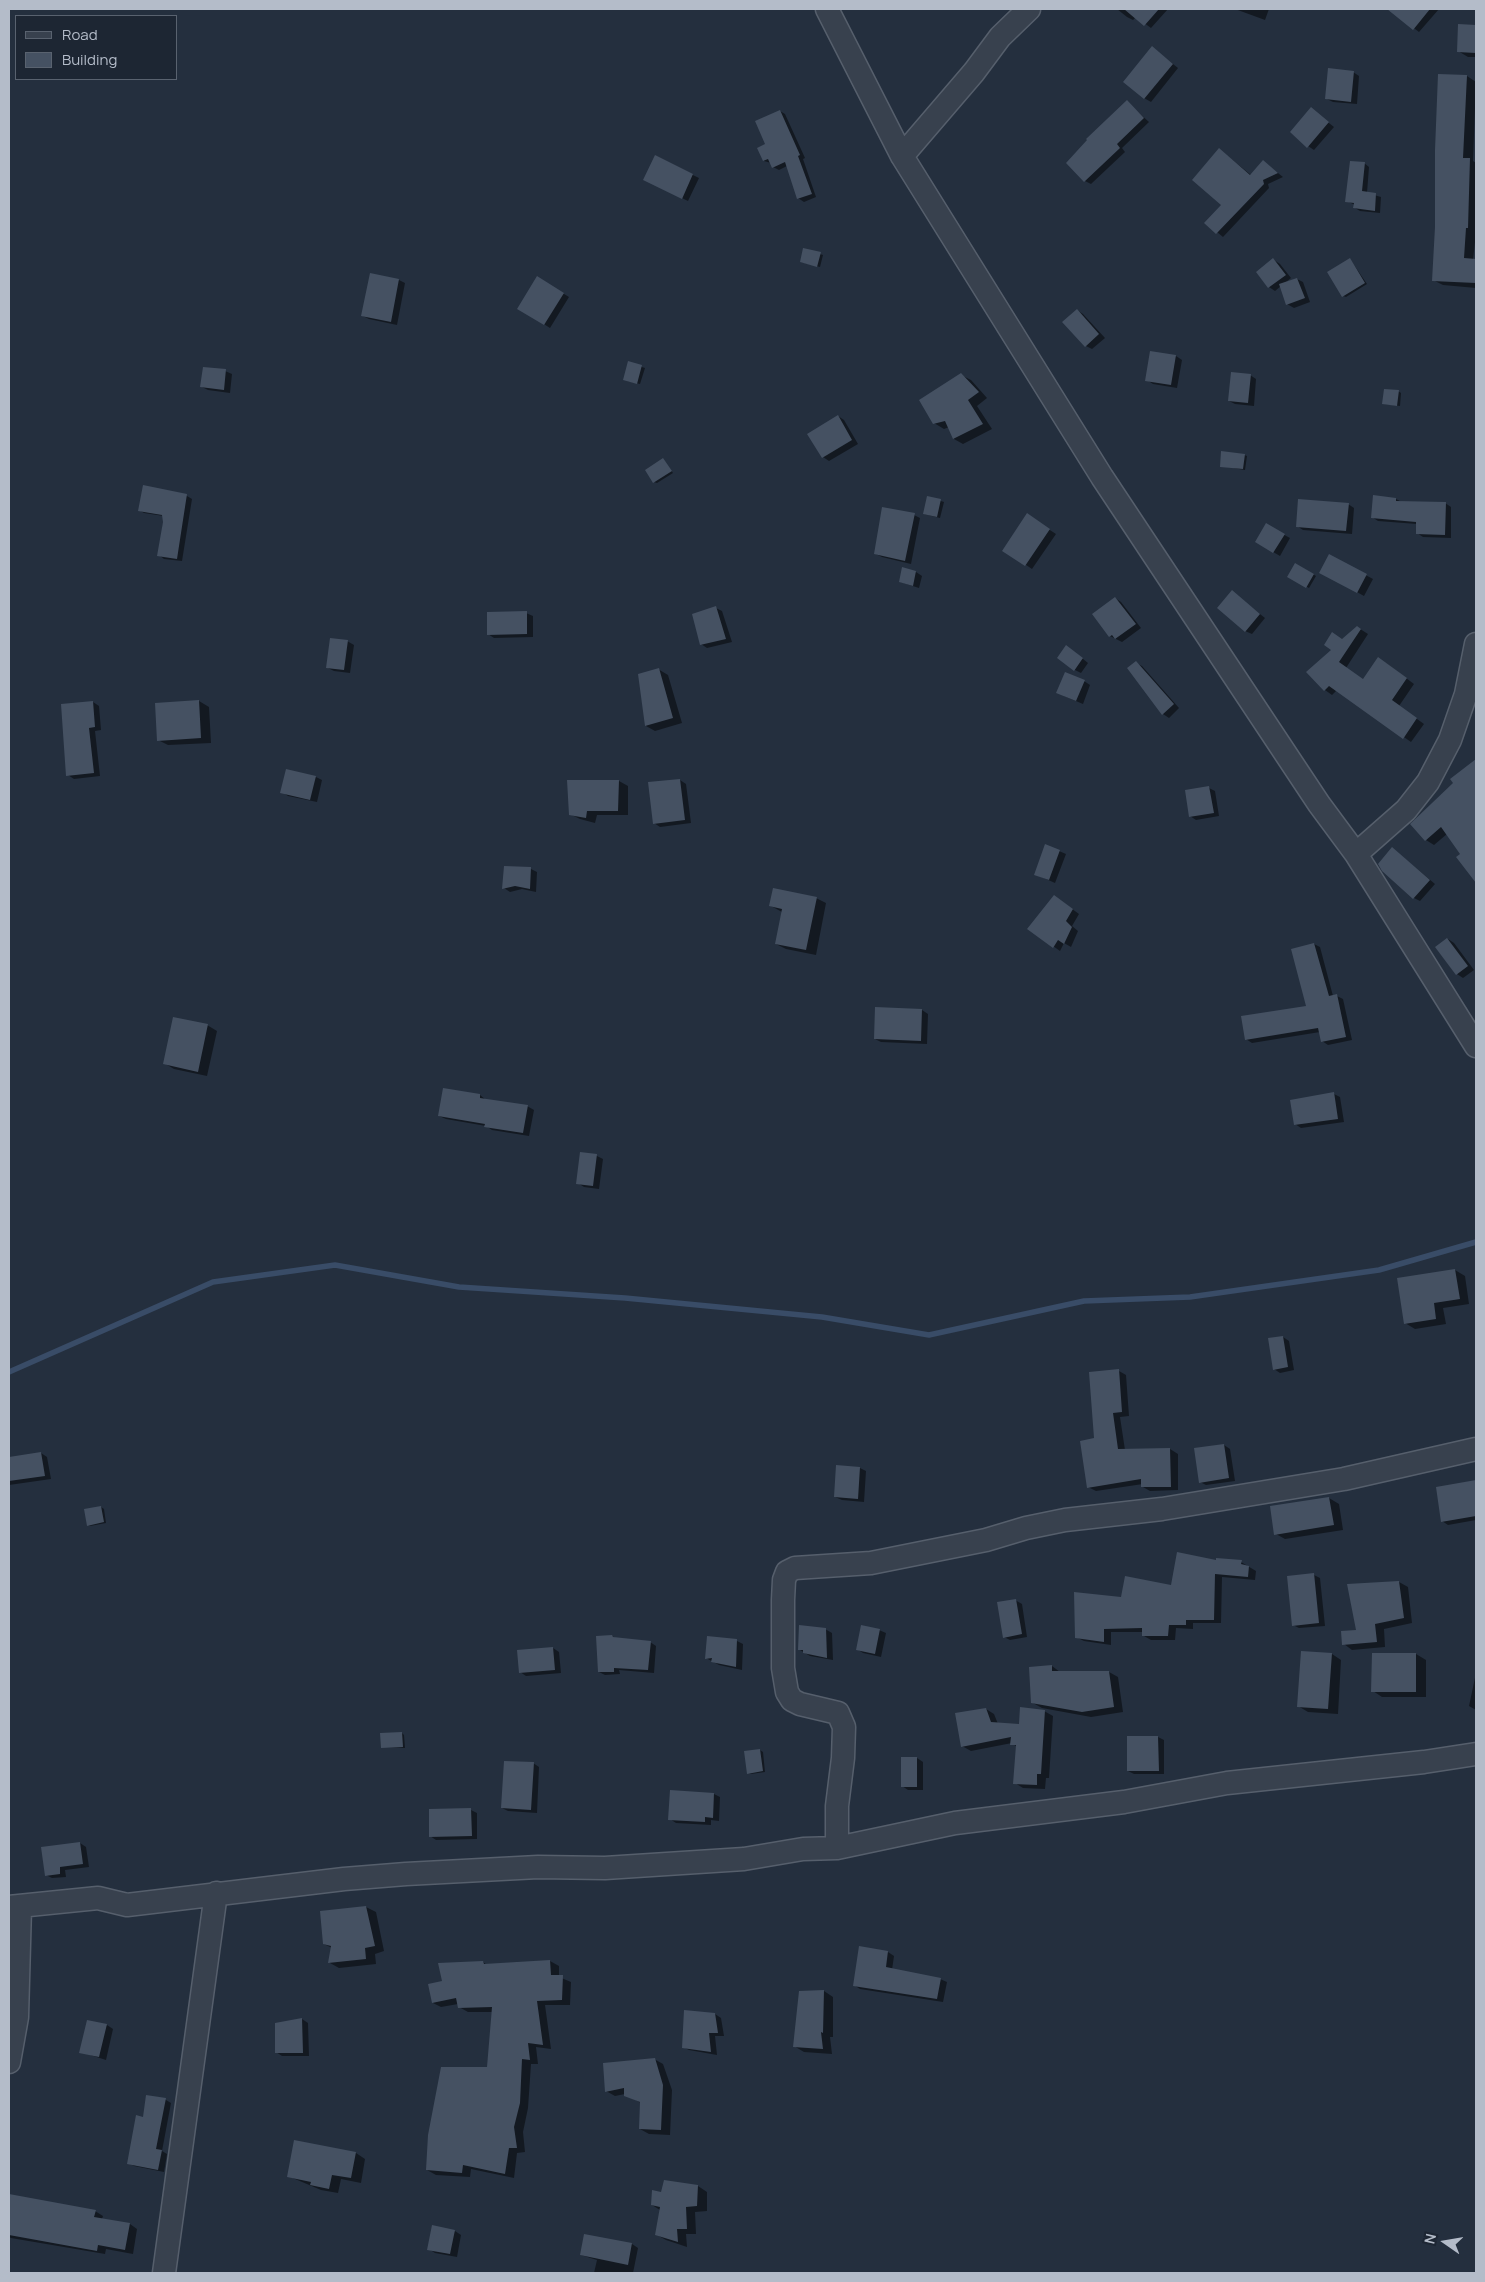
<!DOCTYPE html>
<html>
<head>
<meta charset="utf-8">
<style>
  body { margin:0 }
  #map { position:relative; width:1485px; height:2282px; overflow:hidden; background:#242f3e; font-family:Manrope,sans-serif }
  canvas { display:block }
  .frame { position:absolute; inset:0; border:10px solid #b4bcc9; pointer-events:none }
  .legend { position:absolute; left:15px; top:15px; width:162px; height:65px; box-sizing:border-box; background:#1d2633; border:1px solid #59626f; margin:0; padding:6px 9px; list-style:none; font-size:15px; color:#b4bcc9 }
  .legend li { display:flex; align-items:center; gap:10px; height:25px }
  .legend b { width:25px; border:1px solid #59626f }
  .north { position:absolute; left:1420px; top:2217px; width:50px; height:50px; -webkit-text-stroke:4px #1d2633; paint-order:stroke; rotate:283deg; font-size:14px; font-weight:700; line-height:20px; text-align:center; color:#b4bcc9 }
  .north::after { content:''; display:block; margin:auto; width:18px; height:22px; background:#b4bcc9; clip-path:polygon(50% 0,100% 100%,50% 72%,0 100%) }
</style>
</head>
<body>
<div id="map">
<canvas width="1485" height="2282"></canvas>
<div class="frame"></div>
<ul class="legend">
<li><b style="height:6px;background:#38414e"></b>Road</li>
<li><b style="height:14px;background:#455162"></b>Building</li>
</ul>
<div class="north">N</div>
</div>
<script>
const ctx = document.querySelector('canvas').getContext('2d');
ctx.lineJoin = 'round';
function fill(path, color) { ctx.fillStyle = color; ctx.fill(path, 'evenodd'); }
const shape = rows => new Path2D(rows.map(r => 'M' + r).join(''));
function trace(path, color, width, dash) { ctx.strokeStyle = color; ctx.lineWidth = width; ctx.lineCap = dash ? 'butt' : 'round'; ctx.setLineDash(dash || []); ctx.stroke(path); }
fill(shape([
  [1117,9,1168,9,1151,28,1136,17,1133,20,1127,17],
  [1235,9,1269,9,1265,20],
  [1389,9,1439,9,1419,32],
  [1459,25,1476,26,1476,57,1468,57,1458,51],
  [1153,48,1178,68,1151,102,1144,98],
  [1353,72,1359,76,1357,104,1333,102,1327,99],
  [1467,76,1476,82,1473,161,1476,163,1476,233,1473,260,1476,260,1476,288,1443,285,1433,280],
  [1127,102,1149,122,1122,148,1125,152,1091,184,1085,181],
  [1311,109,1334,127,1314,150,1308,146],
  [780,111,785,114,805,158,803,159,816,197,804,202,798,198,787,166,779,170,773,167,771,163,764,161,759,148,767,145],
  [1219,149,1251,175,1264,162,1283,177,1268,184,1269,188,1223,237,1206,223,1223,205],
  [656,157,699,178,688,201,651,183],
  [1364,163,1369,167,1367,193,1381,197,1380,213,1360,211,1355,208,1355,205,1347,201],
  [804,249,823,255,820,267,801,262],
  [1350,259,1367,284,1346,297,1343,296],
  [1274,260,1280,264,1291,278,1286,282,1297,279,1303,282,1310,302,1294,308,1287,304,1281,286,1275,291,1269,287],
  [538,278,569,297,550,328,519,308],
  [399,280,405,283,397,325,369,319,363,316],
  [1077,310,1083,314,1105,338,1092,349,1086,346],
  [1176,356,1182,360,1177,388,1153,384,1147,380],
  [629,363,645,368,640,384,627,381],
  [225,371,232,374,230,393,208,390,202,387],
  [961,375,971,380,987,398,977,406,992,429,963,444,954,439,949,427,944,429,934,423],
  [1250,375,1256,379,1254,406,1235,404,1229,401],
  [1398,391,1401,393,1400,406,1384,404],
  [838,416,844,420,858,444,829,461,823,457,809,434],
  [1244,455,1247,456,1245,470,1221,466],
  [663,459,673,473,657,483,654,482],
  [187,496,192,499,182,561,164,559,159,555,164,516,144,513,139,510],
  [928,497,944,502,940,518,924,514],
  [1374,497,1396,499,1402,502,1445,503,1451,507,1451,538,1423,537,1417,533,1417,524,1378,521,1372,517],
  [1348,504,1354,508,1352,534,1303,530,1297,526],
  [914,515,920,518,911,564,882,557,876,554],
  [1033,519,1056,534,1032,569,1004,550],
  [1266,525,1290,538,1280,556,1256,542],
  [1330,556,1373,579,1364,596,1321,572],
  [1296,564,1316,576,1309,588,1289,577],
  [916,572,922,576,919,588,900,582],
  [1232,592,1265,618,1252,634,1245,631],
  [1115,598,1121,602,1141,628,1122,642,1110,636],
  [716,608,722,611,732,642,707,648,701,644],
  [526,613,533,616,533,637,494,638,488,634],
  [1357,627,1368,634,1346,668,1363,680,1386,663,1414,684,1399,706,1424,724,1411,742,1337,690,1332,695,1325,690,1308,672],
  [347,641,354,645,350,673,334,671,328,668],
  [1072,650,1088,663,1081,673,1075,670],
  [1136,663,1142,666,1179,708,1169,718,1163,714],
  [658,669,668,675,682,723,655,731,646,726],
  [1084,681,1090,685,1083,704,1064,696],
  [199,701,209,707,211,743,168,745,158,740],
  [93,702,99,706,101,730,95,731,100,776,74,779,68,775],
  [1476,760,1476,880,1458,857,1462,854,1447,834,1434,845,1426,840],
  [316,777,322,780,317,802,288,796,282,792],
  [680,780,686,784,691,823,660,827,654,823,650,783],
  [619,781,628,786,628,815,597,815,595,823,580,819,570,814],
  [1209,788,1215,791,1219,816,1196,820,1190,816],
  [1392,848,1435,884,1420,901,1414,898],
  [1059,851,1066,854,1055,883,1035,874],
  [531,869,537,872,536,892,522,889,510,892,504,888],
  [816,898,826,903,816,955,786,949,776,944,782,912,771,906],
  [1060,900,1079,914,1072,926,1078,931,1071,947,1064,943,1060,951,1029,929],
  [1448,939,1454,943,1474,970,1463,978,1457,974],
  [1314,944,1320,947,1333,996,1337,996,1343,999,1352,1040,1328,1045,1322,1041,1320,1032,1252,1043,1246,1039,1308,1007],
  [876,1008,922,1010,928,1014,927,1044,881,1042,875,1039],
  [207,1025,217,1031,207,1076,174,1069,164,1063],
  [1334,1094,1340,1097,1344,1122,1301,1128,1295,1124],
  [480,1095,486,1100,527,1106,534,1110,529,1136,492,1130,486,1126,446,1119,439,1116],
  [581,1153,597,1156,603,1159,599,1189,584,1187,578,1183],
  [1455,1270,1465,1276,1469,1304,1443,1308,1446,1324,1415,1329,1405,1323],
  [1283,1337,1289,1341,1294,1370,1280,1373,1274,1369,1269,1339],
  [1119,1371,1126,1375,1129,1416,1120,1417,1125,1450,1170,1449,1178,1454,1178,1490,1150,1491,1143,1487,1143,1484,1096,1491,1088,1487,1095,1439],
  [1224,1445,1230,1449,1235,1481,1206,1485,1200,1482],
  [41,1453,47,1457,51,1479,9,1485,9,1458],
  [860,1468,866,1471,864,1502,842,1500,835,1497],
  [1476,1481,1476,1520,1448,1525,1442,1521,1437,1488],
  [1329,1498,1339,1504,1343,1530,1285,1539,1276,1534],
  [101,1507,104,1509,106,1523,90,1526,88,1525],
  [1217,1561,1241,1562,1256,1571,1255,1580,1222,1577,1221,1623,1193,1623,1193,1629,1176,1628,1175,1640,1151,1640,1144,1636,1144,1632,1111,1632,1111,1645,1084,1641,1076,1637,1122,1599,1172,1587],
  [1314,1575,1320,1578,1325,1626,1299,1628,1293,1625],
  [1399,1582,1408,1587,1412,1623,1384,1629,1385,1647,1352,1650,1344,1644],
  [1015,1600,1022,1604,1027,1637,1010,1640,1004,1637],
  [825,1629,832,1633,833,1660,810,1656,800,1650],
  [879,1630,886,1633,881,1657,863,1653,857,1649],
  [612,1636,617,1639,650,1642,656,1646,654,1673,619,1670,620,1674,605,1675,599,1672],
  [737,1641,743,1644,742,1670,719,1665,706,1658],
  [553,1648,559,1652,561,1673,526,1676,520,1672],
  [1332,1654,1341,1660,1338,1714,1308,1712,1298,1706],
  [1416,1654,1426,1660,1426,1697,1382,1697,1373,1691],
  [1052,1666,1060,1672,1109,1672,1118,1677,1123,1712,1091,1717,1042,1708,1033,1703],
  [1476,1673,1476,1710,1469,1706],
  [986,1709,994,1714,998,1724,1020,1725,1044,1711,1053,1716,1049,1778,1046,1778,1045,1789,1023,1788,1015,1783,1017,1747,1012,1743,971,1751,962,1746],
  [402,1733,404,1735,405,1748,382,1747],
  [1158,1737,1164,1740,1164,1774,1134,1774,1128,1771],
  [760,1750,763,1752,765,1772,751,1774,748,1773],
  [917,1758,923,1762,923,1790,908,1790,902,1786],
  [533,1763,539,1767,537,1813,508,1811,502,1808],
  [714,1794,720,1797,719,1821,711,1820,711,1825,676,1823,670,1819],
  [471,1810,477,1813,477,1839,436,1840,430,1836],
  [80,1843,86,1847,89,1867,65,1870,66,1877,52,1878,46,1875],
  [366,1907,376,1912,384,1951,375,1954,376,1964,339,1968,330,1963,332,1948,324,1944],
  [888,1952,894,1956,892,1970,940,1979,947,1982,943,2002,860,1989,854,1985],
  [550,1961,559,1966,559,1977,571,1982,570,2005,545,2005,551,2049,536,2047,538,2064,531,2064,528,2108,523,2132,525,2152,517,2153,514,2178,471,2169,470,2177,436,2175,427,2170,488,2068,492,2012,468,2012,459,2007,458,2004,441,2007,433,2003,443,1982,483,1962,487,1965],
  [824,1991,833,1997,833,2037,830,2037,832,2054,804,2052,794,2046],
  [715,2014,721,2018,724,2036,715,2036,717,2055,689,2050,683,2047],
  [302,2019,308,2023,309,2056,282,2056,276,2052,276,2024],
  [107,2025,113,2029,106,2060,81,2052],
  [654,2059,663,2064,672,2090,670,2135,649,2134,640,2129,641,2103,625,2094,615,2096,606,2091],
  [147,2097,166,2100,171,2103,162,2151,167,2154,164,2172,134,2166,128,2163,144,2118],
  [356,2153,365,2159,361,2183,341,2179,338,2193,321,2190,288,2176],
  [698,2186,707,2192,707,2211,695,2212,696,2234,686,2234,687,2247,666,2240,657,2235,660,2210,652,2205,662,2194],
  [9,2195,95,2211,103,2216,102,2219,130,2224,137,2229,133,2254,106,2249,105,2254,11,2238,9,2237],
  [455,2231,461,2235,457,2257,435,2253,429,2249],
  [632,2244,638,2248,633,2273,594,2273,597,2260,581,2255]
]), '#0007');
trace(shape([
  [9,1372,213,1282,335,1265,459,1287,625,1298,822,1317,929,1335,1084,1301,1190,1297,1379,1270,1476,1242]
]), '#394c67', 5.5);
fill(shape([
  [1124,9,1159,9,1144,26],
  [1387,9,1430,9,1413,30],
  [1458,24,1476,25,1476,53,1457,52],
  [1152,46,1173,64,1144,99,1123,82],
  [1328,68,1354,71,1351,102,1325,99],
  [1438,74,1467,75,1463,158,1470,158,1468,228,1466,228,1464,258,1476,259,1476,283,1432,281,1435,227,1435,150],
  [1127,100,1144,118,1117,144,1120,148,1084,182,1066,163,1087,140,1086,139],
  [1311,107,1329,122,1307,148,1290,132],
  [780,110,800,155,798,156,812,194,797,199,785,162,772,168,768,159,763,161,757,148,765,144,755,121],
  [1219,148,1250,175,1263,160,1278,173,1263,180,1264,184,1216,234,1204,223,1221,205,1192,180],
  [655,155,693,174,682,199,643,180],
  [1350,161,1365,162,1362,191,1376,193,1375,211,1353,208,1354,203,1345,202],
  [803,248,821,252,817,267,800,262],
  [1273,258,1286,275,1268,288,1256,272],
  [1350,258,1365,283,1342,297,1327,272],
  [370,273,399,279,391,322,361,316],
  [537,276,564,293,544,325,517,309],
  [1297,278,1305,298,1286,305,1279,284],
  [1077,309,1099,334,1085,347,1062,322],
  [1150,351,1176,355,1171,385,1145,381],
  [628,361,642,365,637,384,623,380],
  [203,367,226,369,224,390,200,387],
  [1231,372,1251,374,1248,403,1228,401],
  [961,373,979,392,968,400,983,424,953,439,945,421,933,424,919,400],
  [1384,389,1399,390,1397,406,1382,404],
  [838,415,852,440,822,458,807,434],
  [1221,451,1245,454,1243,469,1220,467],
  [663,458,672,471,653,483,645,470],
  [143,485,187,494,177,559,157,556,163,522,162,515,138,511],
  [1373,495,1396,498,1396,501,1446,502,1445,535,1416,534,1416,522,1371,518],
  [927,496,941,499,937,517,923,514],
  [1298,499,1349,503,1346,531,1296,527],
  [882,507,915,513,905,561,874,554],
  [1027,513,1050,529,1025,566,1002,551],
  [1266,523,1285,534,1273,553,1255,542],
  [1329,554,1367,574,1357,593,1319,573],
  [1295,563,1314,574,1306,588,1287,577],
  [902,567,916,571,913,586,899,582],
  [1232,590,1260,614,1245,632,1217,608],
  [1115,597,1136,624,1115,639,1112,635,1109,637,1092,614],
  [716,606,726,639,700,645,692,614],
  [527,611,527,634,487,635,487,612],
  [1357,626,1361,629,1339,662,1363,679,1378,657,1407,678,1392,700,1417,718,1403,739,1329,686,1324,691,1306,672,1331,650,1324,645,1332,632,1342,639],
  [330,638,348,640,344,670,326,668],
  [1066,645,1083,658,1074,671,1057,658],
  [1136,661,1174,704,1162,715,1127,668],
  [659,668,673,718,645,726,638,674],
  [1065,672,1085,680,1076,701,1056,693],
  [199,700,201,738,157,741,155,703],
  [93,701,95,727,89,728,94,773,66,776,61,704],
  [1476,759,1476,883,1456,857,1460,854,1441,827,1425,841,1410,824,1453,783,1450,779],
  [286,769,316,776,310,800,280,793],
  [680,779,685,820,653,824,648,782],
  [567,780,619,780,618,811,587,811,586,818,569,815],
  [1209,786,1214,813,1189,817,1185,790],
  [1045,844,1060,850,1049,880,1034,875],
  [1392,847,1430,880,1413,899,1382,871,1378,864],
  [504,866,531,867,530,889,515,886,502,889],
  [773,888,817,897,806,950,775,944,782,909,769,906],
  [1054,895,1073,909,1066,921,1072,927,1064,944,1058,940,1053,948,1027,929],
  [1447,938,1468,966,1456,975,1435,947],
  [1314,943,1329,996,1337,994,1346,1037,1321,1042,1318,1028,1245,1040,1241,1016,1306,1006,1291,949],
  [875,1007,922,1009,921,1041,874,1039],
  [173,1017,208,1024,198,1072,163,1064],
  [443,1088,480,1094,480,1098,528,1105,523,1133,484,1127,485,1124,438,1116],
  [1334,1092,1338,1119,1294,1125,1290,1100],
  [580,1152,597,1154,593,1186,576,1184],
  [1455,1269,1460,1299,1434,1303,1436,1319,1404,1324,1397,1278],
  [1283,1336,1288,1367,1273,1370,1268,1338],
  [1119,1369,1122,1412,1113,1413,1118,1449,1170,1448,1171,1487,1141,1487,1141,1479,1087,1488,1080,1441,1094,1438,1089,1372],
  [1224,1444,1229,1478,1199,1483,1194,1448],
  [41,1452,45,1476,9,1481,9,1457],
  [836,1465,860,1467,858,1499,834,1497],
  [1476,1480,1476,1516,1441,1522,1436,1487],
  [1329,1497,1334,1525,1274,1535,1270,1506],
  [101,1506,104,1522,87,1526,84,1509],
  [1177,1552,1216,1560,1216,1558,1242,1560,1241,1564,1249,1566,1248,1577,1215,1574,1214,1620,1186,1620,1186,1625,1169,1625,1168,1636,1142,1636,1142,1628,1104,1629,1104,1642,1075,1638,1074,1592,1121,1597,1125,1576,1171,1585],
  [1314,1573,1319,1623,1292,1626,1287,1576],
  [1399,1581,1404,1618,1375,1624,1377,1642,1342,1645,1341,1631,1356,1630,1347,1584],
  [1016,1599,1022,1634,1003,1638,997,1602],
  [799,1625,826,1628,827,1658,803,1653,803,1650,798,1650],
  [861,1625,880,1629,875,1654,856,1650],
  [612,1635,613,1637,651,1641,648,1670,614,1668,614,1672,598,1672,596,1636],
  [707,1636,737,1639,736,1667,711,1662,712,1658,705,1659],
  [553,1647,555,1670,519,1673,517,1650],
  [1301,1651,1332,1653,1328,1709,1297,1707],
  [1372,1653,1416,1653,1416,1692,1371,1692],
  [1052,1665,1052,1671,1109,1671,1114,1707,1082,1712,1031,1703,1029,1667],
  [1020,1707,1045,1710,1041,1774,1037,1774,1037,1785,1013,1784,1016,1745,1010,1745,1011,1737,961,1747,955,1713,986,1708,991,1722,1019,1724],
  [402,1732,403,1747,381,1748,380,1733],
  [1127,1736,1158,1736,1159,1771,1127,1771],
  [760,1749,763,1771,747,1774,744,1751],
  [901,1757,917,1757,917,1787,901,1787],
  [504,1761,534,1762,531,1810,501,1808],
  [670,1790,714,1793,713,1818,705,1817,705,1822,668,1820],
  [471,1808,472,1836,429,1837,429,1809],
  [80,1842,83,1864,60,1867,60,1874,45,1876,41,1847],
  [366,1906,375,1946,365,1948,366,1959,328,1963,331,1946,323,1944,320,1911],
  [859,1946,888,1951,886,1967,941,1978,937,1999,853,1986],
  [550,1960,551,1975,563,1975,562,2000,537,2001,543,2045,528,2043,530,2060,522,2059,520,2103,514,2127,517,2148,509,2148,505,2174,463,2165,462,2173,426,2170,428,2135,441,2067,487,2067,492,2007,458,2008,456,1998,432,2003,428,1984,442,1981,438,1963,483,1961,484,1964],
  [824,1990,823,2033,821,2032,823,2049,793,2047,799,1991],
  [684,2010,715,2013,718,2033,709,2033,711,2052,682,2048],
  [302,2018,303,2053,275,2053,275,2023],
  [87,2020,107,2024,99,2057,79,2053],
  [655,2058,663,2085,661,2130,639,2129,640,2102,624,2096,624,2088,605,2092,603,2063],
  [146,2095,166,2098,156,2149,162,2150,158,2170,127,2164,136,2115,143,2117],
  [294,2140,356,2152,351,2178,332,2175,329,2189,310,2185,311,2182,287,2177],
  [664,2180,698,2185,697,2206,686,2207,687,2229,677,2229,678,2242,655,2235,660,2207,651,2205,652,2190,661,2192],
  [9,2194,96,2210,94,2217,130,2223,125,2250,98,2245,97,2251,9,2235],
  [432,2225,455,2230,450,2254,427,2250],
  [584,2234,632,2243,628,2265,580,2255]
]), '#455162');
const street = shape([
  [827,9,902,156,1102,477,1319,804,1356,854,1476,1046],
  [902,156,974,72,1000,37,1029,9],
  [1356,854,1406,810,1428,782,1450,740,1466,694,1476,644],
  [837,1848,837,1806,843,1758,844,1727,838,1713,800,1704,792,1700,787,1692,783,1668,783,1600,784,1580,787,1572,795,1568,871,1563,986,1540,1026,1528,1065,1520,1162,1509,1344,1479,1476,1449],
  [9,1907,98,1898,127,1905,344,1879,406,1874,538,1867,605,1868,744,1859,803,1849,837,1848,955,1823,1124,1802,1227,1783,1424,1762,1476,1754],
  [9,2062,17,2017,20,1907],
  [164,2273,216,1893]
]);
trace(street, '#565f6c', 25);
trace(street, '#38414e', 22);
</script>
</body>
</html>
